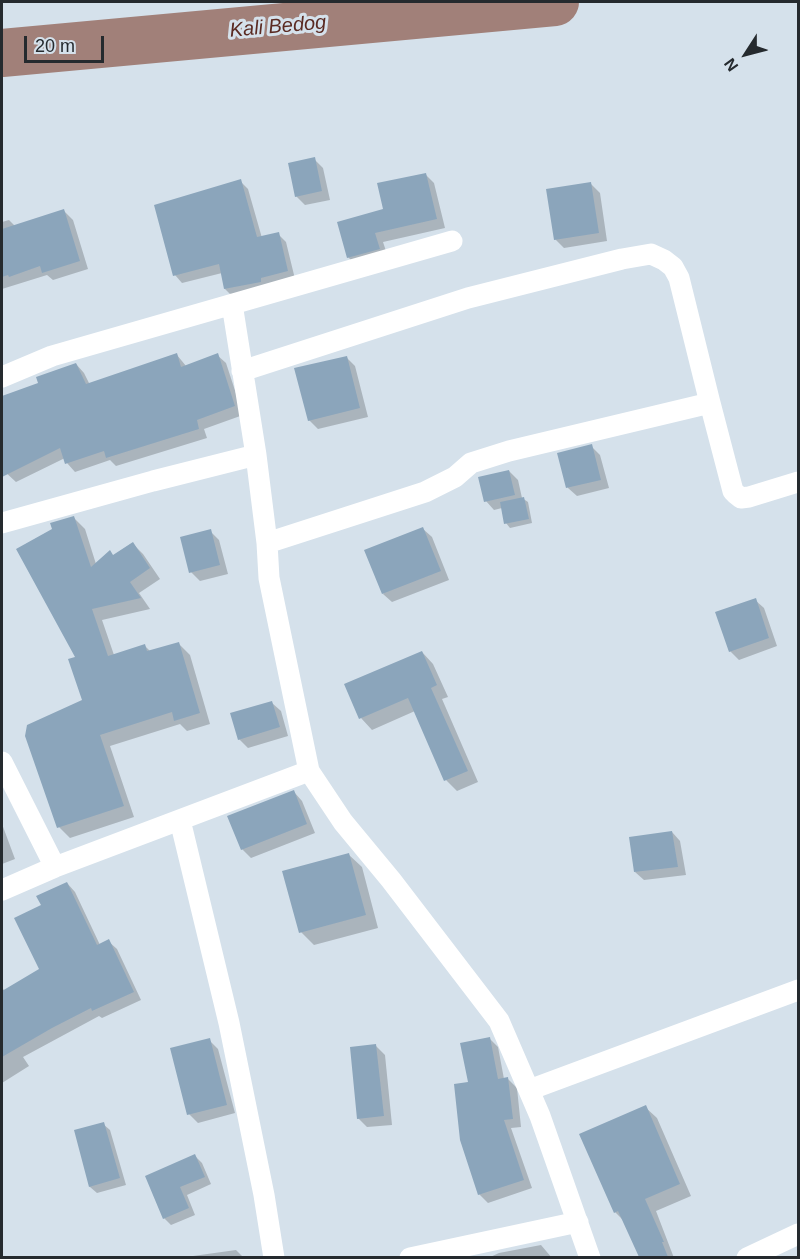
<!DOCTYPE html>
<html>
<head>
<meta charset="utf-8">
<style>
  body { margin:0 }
  #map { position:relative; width:800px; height:1259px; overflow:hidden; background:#d5e1eb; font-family:Helvetica,sans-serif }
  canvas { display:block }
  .frame { position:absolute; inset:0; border:3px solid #252a2e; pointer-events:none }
  .north { position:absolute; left:716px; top:24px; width:60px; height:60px; -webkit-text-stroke:4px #d5e1eb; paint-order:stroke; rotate:234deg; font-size:16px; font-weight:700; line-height:24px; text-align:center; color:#252a2e }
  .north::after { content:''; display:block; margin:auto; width:21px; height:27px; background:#252a2e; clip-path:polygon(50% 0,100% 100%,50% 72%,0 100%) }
  .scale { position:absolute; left:24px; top:36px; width:80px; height:27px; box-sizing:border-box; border:3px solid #252a2e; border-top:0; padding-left:8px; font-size:18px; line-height:21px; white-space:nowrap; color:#252a2e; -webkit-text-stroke:4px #d5e1eb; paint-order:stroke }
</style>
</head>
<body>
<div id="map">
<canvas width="800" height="1259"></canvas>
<div class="frame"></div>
<div class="north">N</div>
<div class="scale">20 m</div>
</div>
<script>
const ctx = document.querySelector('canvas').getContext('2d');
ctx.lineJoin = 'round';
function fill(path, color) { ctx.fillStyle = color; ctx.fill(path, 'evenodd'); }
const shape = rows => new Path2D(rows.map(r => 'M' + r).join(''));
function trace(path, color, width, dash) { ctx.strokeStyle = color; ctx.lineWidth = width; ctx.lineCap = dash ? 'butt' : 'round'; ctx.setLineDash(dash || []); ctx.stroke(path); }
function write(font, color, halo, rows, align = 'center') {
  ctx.font = font + ' Helvetica,sans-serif'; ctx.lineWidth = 6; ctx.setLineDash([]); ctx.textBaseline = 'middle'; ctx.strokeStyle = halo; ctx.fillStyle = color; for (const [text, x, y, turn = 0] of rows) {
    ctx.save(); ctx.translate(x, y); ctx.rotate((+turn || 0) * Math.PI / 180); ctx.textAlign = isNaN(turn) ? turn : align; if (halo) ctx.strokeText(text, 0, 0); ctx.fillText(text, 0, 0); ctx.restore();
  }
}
fill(shape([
  [314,159,323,168,330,200,305,205,296,196],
  [425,174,434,183,445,228,383,242,388,257,357,266,348,257,385,210],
  [240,181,248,189,262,238,278,234,286,242,295,279,233,297,225,289,222,273,182,283,175,275],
  [591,184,600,193,607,241,564,248,555,239],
  [64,211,73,220,88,269,53,280,47,275,2,289,2,222,9,220,15,226],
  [177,355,186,366,217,355,226,363,243,415,204,429,207,438,116,466,110,460,75,472,67,463,65,458,16,482,3,470,2,397,39,384,76,364,84,373,90,385],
  [346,357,355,366,368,417,318,429,309,420],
  [591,446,600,455,609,488,577,496,568,488,559,454],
  [509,471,518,480,522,498,528,502,532,523,510,528,506,523,502,508,494,510,486,501],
  [74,518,85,529,96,564,113,556,132,543,143,554,160,579,139,593,150,609,102,620,114,655,144,645,151,652,179,644,190,655,210,724,187,731,180,724,110,746,134,817,70,838,59,827,84,701,78,658],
  [423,529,432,537,449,580,392,602,383,594],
  [210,531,219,540,228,574,200,581,191,572],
  [755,600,764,608,777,646,739,660,730,651],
  [422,652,433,664,448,697,442,699,478,782,457,791,446,780,415,711,372,730,361,718],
  [272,703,281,711,288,736,248,748,239,739],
  [294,792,302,801,315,833,251,858,242,849],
  [2,824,15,859,2,864],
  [672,832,680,841,686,875,644,880,635,872],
  [348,854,362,867,378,928,314,945,301,932],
  [67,883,75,892,100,945,108,941,117,949,141,1000,102,1018,99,1016,23,1057,29,1066,2,1083,2,988,5,991,41,970,43,906],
  [489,1038,498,1047,504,1079,508,1079,517,1088,521,1127,511,1128,532,1188,488,1203,479,1194,470,1083],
  [209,1040,218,1049,235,1113,198,1123,189,1114],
  [376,1046,385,1055,392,1125,367,1127,358,1118],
  [645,1107,657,1118,691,1196,656,1211,674,1258,640,1258,625,1222,615,1212],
  [103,1124,110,1130,126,1185,97,1193,90,1187,83,1161],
  [195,1156,202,1163,211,1184,187,1195,195,1215,171,1225,164,1218],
  [541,1245,552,1258,488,1258,499,1253],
  [236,1250,244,1258,193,1258,193,1256]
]), '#0003');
trace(shape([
  [2,53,555,2]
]), '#a18079', 48);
fill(shape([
  [315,157,322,191,295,197,288,163],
  [426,173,437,219,375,233,380,249,347,258,337,222,383,209,377,183],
  [241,179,257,237,279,232,288,271,261,278,261,282,224,289,219,264,173,276,154,205],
  [591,182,599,233,554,240,546,189],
  [64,209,80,261,42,273,40,266,9,277,8,275,2,277,2,229],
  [177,353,181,367,218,353,235,406,197,420,199,429,106,458,104,451,65,464,60,448,2,477,2,396,38,383,36,377,76,363,86,384],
  [347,356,360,408,308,421,294,368],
  [592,444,601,480,566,488,557,453],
  [509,470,515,495,484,502,478,477],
  [524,497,529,519,504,524,500,502],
  [74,516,91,567,110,550,113,555,133,542,150,568,130,582,141,598,92,609,108,656,145,644,147,651,179,642,200,713,174,721,172,712,100,735,124,806,57,828,25,736,27,725,82,700,68,659,75,657,16,549,52,529,50,523],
  [423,527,441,571,382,594,364,550],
  [211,529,220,565,189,573,180,537],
  [756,598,769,638,729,652,715,612],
  [422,651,437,685,431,688,468,771,444,781,408,698,359,719,344,684],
  [272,701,280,727,238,740,230,713],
  [294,790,307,824,241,850,227,816],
  [672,831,678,867,634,872,629,837],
  [349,853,366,915,299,933,282,871],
  [67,882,97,945,109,939,134,992,92,1011,91,1008,52,1028,2,1057,2,991,39,969,14,918,41,905,36,896],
  [490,1037,498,1079,508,1077,513,1119,504,1120,524,1180,478,1195,460,1140,454,1084,468,1082,460,1043],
  [210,1038,227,1105,187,1115,170,1048],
  [376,1044,384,1116,357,1119,350,1047],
  [646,1105,680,1184,645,1199,664,1242,662,1242,668,1257,639,1257,618,1211,614,1213,579,1134],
  [104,1122,120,1178,89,1187,74,1130],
  [195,1154,205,1177,180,1187,189,1208,163,1219,145,1176]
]), '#8ba5bb');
trace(shape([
  [232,304,256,455,267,543,269,578,309,771,343,822,391,880,499,1021,540,1116,590,1258],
  [242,371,468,298,622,259,651,254,664,260,673,267,679,278,710,403],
  [2,377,52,356,452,241],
  [2,523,153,481,256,455],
  [267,543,425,492,455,477,471,463,509,451,710,403,733,491,736,494,741,498,749,497,798,482],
  [2,762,55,867],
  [180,820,229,1023,264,1195,274,1258],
  [2,890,55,867,309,771],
  [529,1090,798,990],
  [410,1258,578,1222],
  [747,1258,798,1234]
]), '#fff', 21);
write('italic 20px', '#5a2a22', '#d5e1eb', [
  ["Kali Bedog",278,27,-5]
]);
</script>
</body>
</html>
